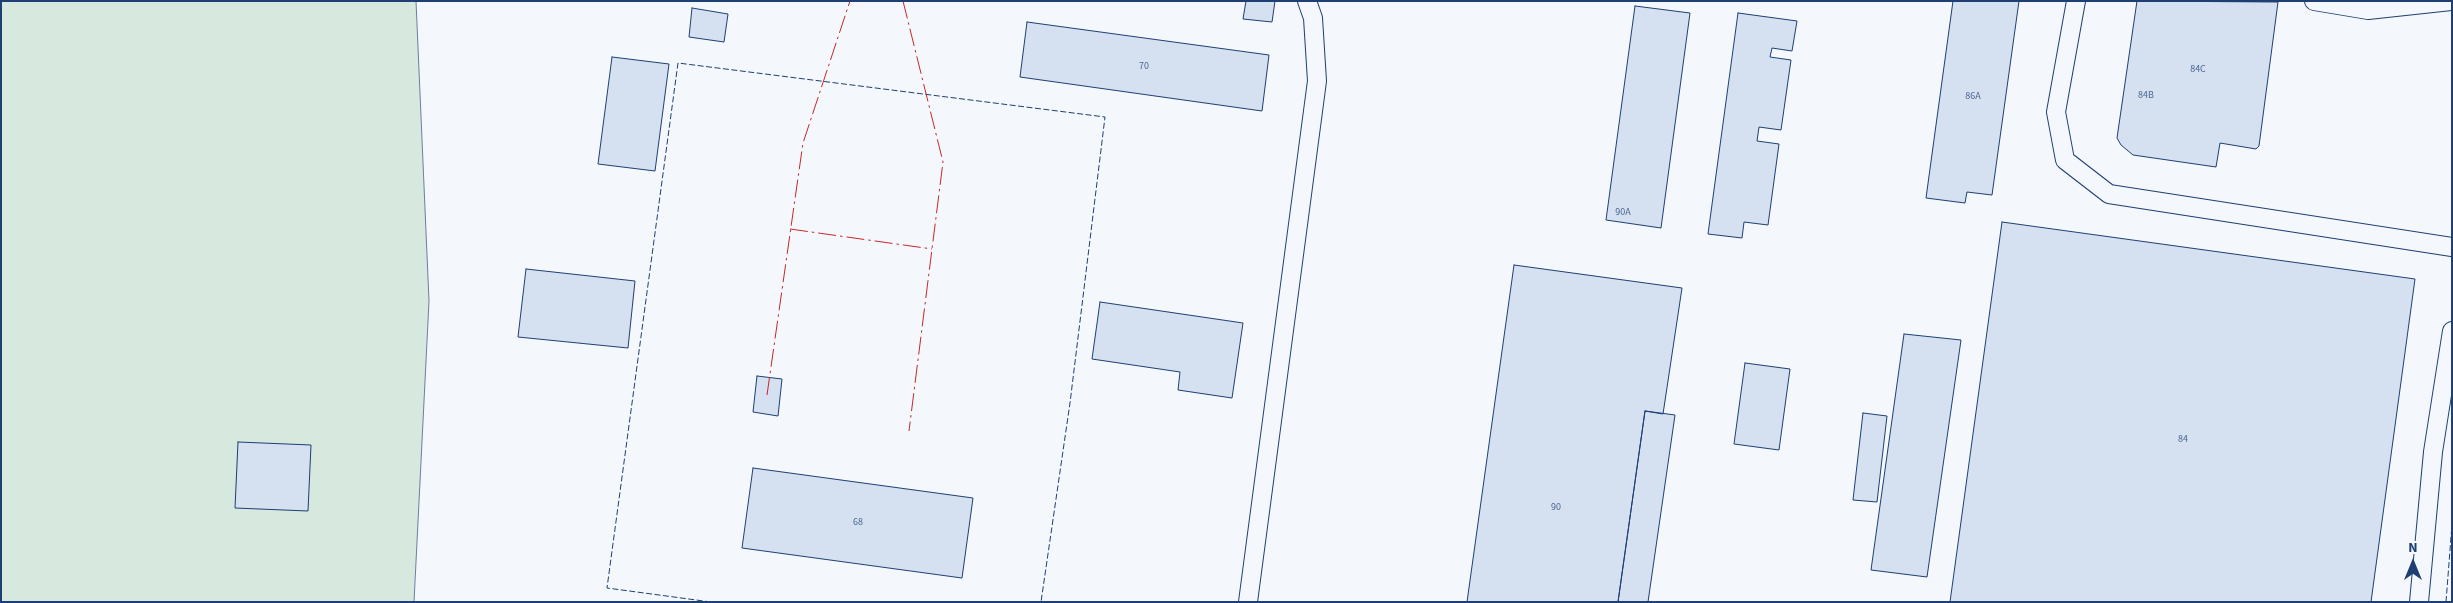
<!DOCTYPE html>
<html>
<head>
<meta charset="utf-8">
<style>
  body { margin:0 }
  #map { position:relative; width:2453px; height:603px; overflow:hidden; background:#f4f7fb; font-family:"Source Sans 3",sans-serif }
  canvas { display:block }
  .frame { position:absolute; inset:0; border:2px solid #1d3f73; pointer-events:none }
  .north { position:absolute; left:2388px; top:538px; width:50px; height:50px; -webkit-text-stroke:4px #f4f7fb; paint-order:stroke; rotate:0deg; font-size:14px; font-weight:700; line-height:20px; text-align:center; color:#1d3f73 }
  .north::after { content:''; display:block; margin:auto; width:18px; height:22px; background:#1d3f73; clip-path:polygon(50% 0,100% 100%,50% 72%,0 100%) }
</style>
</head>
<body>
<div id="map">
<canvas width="2453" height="603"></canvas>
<div class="frame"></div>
<div class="north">N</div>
</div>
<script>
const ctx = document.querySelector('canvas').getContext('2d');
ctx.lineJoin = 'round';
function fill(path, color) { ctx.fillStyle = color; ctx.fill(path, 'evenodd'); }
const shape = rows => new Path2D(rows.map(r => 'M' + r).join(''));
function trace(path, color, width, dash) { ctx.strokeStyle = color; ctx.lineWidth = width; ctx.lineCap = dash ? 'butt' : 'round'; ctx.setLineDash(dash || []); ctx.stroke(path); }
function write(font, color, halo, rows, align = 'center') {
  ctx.font = font + ' "Source Sans 3",sans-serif'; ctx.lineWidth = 4; ctx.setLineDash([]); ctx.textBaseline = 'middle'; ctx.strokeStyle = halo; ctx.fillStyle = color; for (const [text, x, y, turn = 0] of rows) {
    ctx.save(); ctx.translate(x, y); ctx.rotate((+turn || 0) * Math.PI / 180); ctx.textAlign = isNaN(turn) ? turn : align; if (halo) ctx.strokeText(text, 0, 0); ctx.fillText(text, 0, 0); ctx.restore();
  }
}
const green = shape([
  [1,1,416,1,429,301,414,602,1,602,1,1]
]);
fill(green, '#d7e8df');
trace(green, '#687fa3', 1);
const building = shape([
  [1246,1,1275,1,1272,22,1243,19,1246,1],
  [1953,1,2019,1,1992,195,1967,192,1965,203,1926,198,1953,1],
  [2137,1,2278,2,2259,146,2256,149,2220,143,2216,167,2133,155,2121,145,2117,138,2137,1],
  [1635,6,1690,13,1661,228,1606,220,1635,6],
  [692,8,728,14,724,42,689,37,692,8],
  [1738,13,1797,21,1792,51,1772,48,1770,57,1791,60,1781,130,1759,127,1757,141,1779,144,1768,225,1744,222,1742,238,1708,234,1738,13],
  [1027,22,1269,55,1262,111,1020,77,1027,22],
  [612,57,669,64,655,171,598,164,612,57],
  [2002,222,2415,279,2371,602,1950,602,2002,222],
  [1514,265,1682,288,1663,414,1645,411,1618,602,1467,602,1514,265],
  [526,269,635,281,628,348,518,337,526,269],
  [1100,302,1243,323,1232,398,1178,390,1180,372,1092,359,1100,302],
  [1904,334,1961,340,1927,577,1871,570,1904,334],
  [1745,363,1790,369,1779,450,1734,444,1745,363],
  [757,376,782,379,778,416,753,412,757,376],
  [1645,411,1675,415,1648,602,1618,602,1645,411],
  [1863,413,1887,416,1877,502,1853,500,1863,413],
  [238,442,311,445,308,511,235,508,238,442],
  [753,468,973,498,962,578,742,548,753,468]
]);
fill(building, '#d5e0f0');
trace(building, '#1d3f73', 1);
const service = shape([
  [2076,1,2056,112,2065,160,2109,194,2452,247],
  [2314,1,2368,10,2451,1],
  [1248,602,1317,81,1313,18,1307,1],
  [2419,602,2433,452,2452,331]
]);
trace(service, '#1d3f73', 20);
trace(service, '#f4f7fb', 18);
trace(shape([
  [711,602,607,588,678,63,1105,117,1070,403,1041,602],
  [2446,602,2452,524]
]), '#1d3f73', 1, [6, 2.5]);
trace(shape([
  [903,1,943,162,909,431],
  [790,229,932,249],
  [767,395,803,143,850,1]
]), '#c62828', 1, [18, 4, 2.5, 4]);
write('10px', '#4b6792', null, [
  ["70",1144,67],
  ["84C",2198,70],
  ["84B",2146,96],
  ["86A",1973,97],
  ["90A",1623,213],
  ["84",2183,440],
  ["90",1556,508],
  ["68",858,523]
]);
</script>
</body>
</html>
